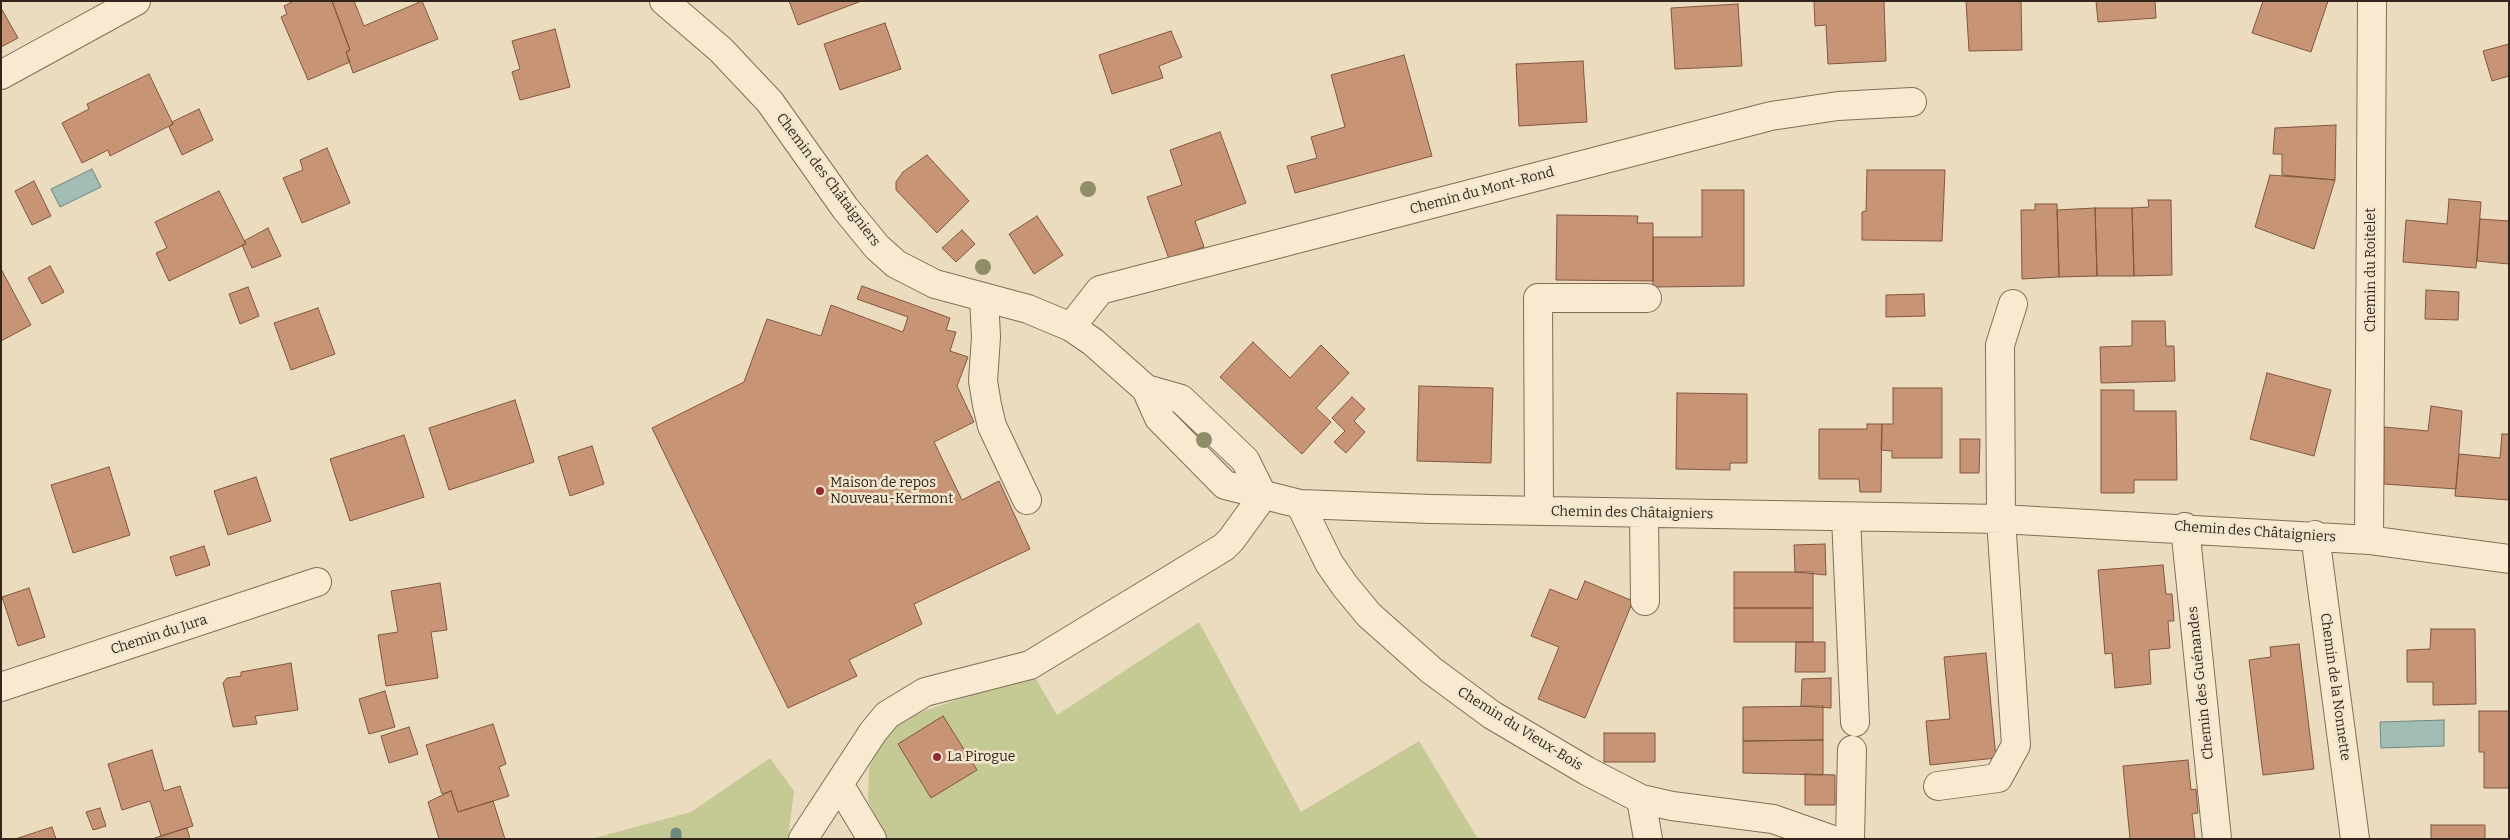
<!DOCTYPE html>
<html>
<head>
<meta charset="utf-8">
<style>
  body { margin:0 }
  #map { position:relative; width:2510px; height:840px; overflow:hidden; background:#ebdcbf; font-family:Bitter,serif }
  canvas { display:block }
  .frame { position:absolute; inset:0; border:2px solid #33261c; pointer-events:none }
</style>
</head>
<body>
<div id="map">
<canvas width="2510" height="840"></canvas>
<div class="frame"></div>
</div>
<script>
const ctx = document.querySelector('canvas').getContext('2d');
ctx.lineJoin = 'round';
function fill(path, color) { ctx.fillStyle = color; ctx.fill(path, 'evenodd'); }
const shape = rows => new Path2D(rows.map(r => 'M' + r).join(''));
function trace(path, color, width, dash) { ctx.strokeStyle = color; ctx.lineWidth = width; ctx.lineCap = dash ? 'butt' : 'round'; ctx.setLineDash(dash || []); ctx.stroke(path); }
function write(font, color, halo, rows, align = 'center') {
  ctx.font = font + ' Bitter,serif'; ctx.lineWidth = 5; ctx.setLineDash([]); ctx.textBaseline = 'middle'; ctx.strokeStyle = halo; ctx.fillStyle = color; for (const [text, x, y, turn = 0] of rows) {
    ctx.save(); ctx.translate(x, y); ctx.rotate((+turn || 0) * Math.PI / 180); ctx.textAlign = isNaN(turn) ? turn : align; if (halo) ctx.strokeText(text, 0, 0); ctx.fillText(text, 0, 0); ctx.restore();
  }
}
fill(shape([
  [1199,622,1301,812,1419,741,1478,839,886,839,868,801,869,768,883,738,906,717,1033,674,1057,715],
  [770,758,794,791,788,839,591,839,691,812]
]), '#c5c993');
const water = shape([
  [92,169,101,187,60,207,51,189,92,169],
  [2444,720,2444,746,2381,748,2380,722,2444,720]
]);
fill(water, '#a2bdb4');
trace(water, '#6a8a80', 1);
trace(shape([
  [676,833,676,839]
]), '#6a8a80', 11);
const building = shape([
  [294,1,332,1,350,50,346,52,350,62,308,80,281,17,287,14,284,6,294,1],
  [332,1,354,1,364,26,422,1,438,39,353,73,346,52,350,50,332,1],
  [789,1,858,1,859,2,798,25,789,1],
  [1814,1,1884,1,1886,61,1828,64,1826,25,1815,26,1814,1],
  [1966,1,2021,1,2022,50,1969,51,1966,1],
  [2096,1,2155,1,2156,18,2098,22,2096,1],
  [2263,1,2328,1,2311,52,2252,33,2263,1],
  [1738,4,1742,66,1675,69,1671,8,1738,4],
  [1,8,18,38,1,47,1,8],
  [885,23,901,69,840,90,824,44,885,23],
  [555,29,570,87,520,100,512,72,520,69,512,41,555,29],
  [1171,31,1182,57,1159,66,1163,78,1112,94,1099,55,1171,31],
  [2509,44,2509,76,2492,81,2483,51,2509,44],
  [1404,55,1432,156,1295,193,1287,166,1317,158,1311,137,1345,127,1331,75,1404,55],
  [1583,61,1587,122,1519,126,1516,64,1583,61],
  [149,74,173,124,110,156,108,150,82,163,62,123,89,109,87,104,149,74],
  [199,109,213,140,182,155,169,127,173,124,172,122,199,109],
  [2336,125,2335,180,2282,175,2282,154,2273,154,2275,128,2336,125],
  [1220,132,1246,203,1195,221,1204,247,1169,259,1147,197,1182,185,1170,150,1220,132],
  [327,148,350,203,302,223,283,178,303,170,300,160,327,148],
  [927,155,969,201,937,233,896,190,896,182,903,172,927,155],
  [1867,170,1945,170,1942,241,1862,240,1862,212,1866,211,1867,170],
  [2270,175,2335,180,2314,249,2255,227,2270,175],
  [34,181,51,216,32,225,15,191,34,181],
  [1702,190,1744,190,1744,286,1653,287,1653,237,1702,237,1702,190],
  [219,191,246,244,169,281,156,253,167,248,155,222,219,191],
  [2449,199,2481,202,2476,268,2403,262,2406,220,2447,224,2449,199],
  [2148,200,2171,200,2172,275,2134,276,2132,208,2149,207,2148,200],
  [2035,204,2057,204,2059,277,2022,279,2021,210,2035,210,2035,204],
  [2095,208,2132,208,2134,276,2097,276,2095,208],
  [2095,208,2097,276,2059,277,2057,210,2095,208],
  [1557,215,1638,216,1637,223,1653,223,1653,281,1556,280,1557,215],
  [1037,216,1063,255,1034,274,1009,234,1037,216],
  [2480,219,2509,221,2509,264,2477,261,2480,219],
  [268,228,281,256,252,268,242,245,246,244,244,241,268,228],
  [962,230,975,244,956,262,942,248,962,230],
  [50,266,64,292,42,304,28,278,50,266],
  [1,269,31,325,1,341,1,269],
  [862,286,950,318,946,330,956,332,950,351,968,357,957,386,974,422,934,442,962,500,999,481,1030,549,914,604,922,624,849,660,857,676,788,708,652,428,744,382,767,319,821,336,831,305,903,332,908,317,857,299,862,286],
  [248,287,259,316,240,324,229,294,248,287],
  [2426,290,2459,292,2458,320,2425,319,2426,290],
  [1924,294,1925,316,1886,317,1886,295,1924,294],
  [318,308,335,354,291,370,274,323,318,308],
  [2132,321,2165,321,2166,346,2174,346,2175,381,2101,383,2100,347,2132,346,2132,321],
  [1253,342,1290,378,1321,345,1349,373,1316,408,1331,422,1302,454,1220,377,1253,342],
  [2267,373,2331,390,2314,456,2250,439,2267,373],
  [1419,386,1493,388,1491,463,1417,461,1419,386],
  [1893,388,1942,388,1942,458,1892,458,1892,451,1881,450,1882,424,1893,424,1893,388],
  [2101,390,2134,390,2134,411,2176,411,2177,480,2134,480,2134,493,2101,493,2101,390],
  [1677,393,1747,394,1747,463,1730,463,1730,470,1676,469,1677,393],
  [1352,397,1365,409,1354,421,1365,432,1346,453,1334,442,1345,431,1332,418,1352,397],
  [515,400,534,462,449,490,429,428,515,400],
  [2431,406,2462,411,2456,489,2384,484,2384,427,2428,431,2431,406],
  [1867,424,1882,424,1881,492,1860,492,1859,479,1819,479,1819,429,1867,429,1867,424],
  [2502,434,2509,434,2509,500,2455,496,2459,454,2500,458,2502,434],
  [404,435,424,497,350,521,330,459,404,435],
  [1960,439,1980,439,1979,473,1960,473,1960,439],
  [592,446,604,484,570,496,558,457,592,446],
  [109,467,130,535,73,553,51,485,109,467],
  [256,477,271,521,228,535,214,491,256,477],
  [1825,544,1826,575,1795,572,1794,545,1825,544],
  [204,546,210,565,176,576,170,557,204,546],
  [2163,565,2166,594,2172,594,2174,621,2168,621,2170,648,2149,650,2151,684,2115,688,2112,653,2105,654,2098,570,2163,565],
  [1734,572,1813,572,1813,608,1734,608,1734,572],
  [1585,581,1633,601,1585,718,1538,699,1559,647,1531,636,1550,589,1577,600,1585,581],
  [440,583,447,630,431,632,438,678,386,686,378,635,398,632,391,591,440,583],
  [29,588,45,637,18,646,2,597,29,588],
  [1734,608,1813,608,1813,642,1734,642,1734,608],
  [2431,629,2475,629,2476,704,2433,705,2433,682,2407,682,2407,650,2430,649,2431,629],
  [1796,642,1825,642,1825,672,1795,672,1796,642],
  [2299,644,2314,769,2263,775,2249,660,2271,657,2270,647,2299,644],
  [1986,653,1996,758,1930,765,1926,721,1950,719,1944,657,1986,653],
  [291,663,298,710,255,716,257,724,233,727,223,683,227,678,241,676,241,672,291,663],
  [1831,678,1831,708,1801,706,1802,679,1831,678],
  [385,691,395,727,369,734,359,699,385,691],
  [1823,706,1823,740,1743,741,1743,707,1823,706],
  [2479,711,2509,711,2509,788,2484,788,2484,752,2479,752,2479,711],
  [943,716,977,770,931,798,898,744,943,716],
  [493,724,506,764,499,767,509,796,458,812,451,791,442,794,426,745,493,724],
  [409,727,418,754,389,763,381,736,409,727],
  [1604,733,1655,733,1655,762,1604,762,1604,733],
  [1823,740,1823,775,1743,773,1743,741,1823,740],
  [152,750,164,791,180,786,193,826,161,836,150,801,122,810,108,764,152,750],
  [2188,760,2191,790,2196,789,2198,813,2192,814,2195,839,2130,839,2123,766,2188,760],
  [1805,774,1835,775,1835,805,1805,805,1805,774],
  [451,791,458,812,493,801,505,839,439,839,428,802,451,791],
  [100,808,106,826,93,830,86,812,100,808],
  [2431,825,2485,825,2485,839,2431,839,2431,825],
  [52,827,56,839,15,839,52,827],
  [187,828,190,839,152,839,161,836,187,828]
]);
fill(building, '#c89476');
trace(building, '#81563f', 1);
const minor = shape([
  [664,1,721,50,770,102,845,208,877,247,896,264,935,284,1028,309,1071,327,1093,342,1146,389,1159,418,1225,485,1300,504,1431,509,2001,519,2369,540,2509,559],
  [1,75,136,1],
  [984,297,986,337,983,381,987,405,992,426,1027,500],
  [1071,327,1100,290,1771,116,1838,106,1912,102],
  [1146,389,1181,399,1245,460,1263,496],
  [1300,504,1329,563,1345,586,1369,615,1431,670,1492,715,1587,771,1641,799,1672,806,1773,819,1830,839],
  [1539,511,1538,298,1647,298],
  [1644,514,1645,601],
  [1846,517,1855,722],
  [2185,527,2217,839],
  [2315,535,2355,839],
  [2369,540,2372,1],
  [1,687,317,582],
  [839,784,872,839],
  [1938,786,1998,778,2016,745,2001,519,2000,345,2013,304],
  [1641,799,1648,839],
  [803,839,873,732,887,715,925,692,1030,665,1224,547,1231,540,1263,496],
  [1850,839,1852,750]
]);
trace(minor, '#836d58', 30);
trace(minor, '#f7ead1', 28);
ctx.fillStyle = '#908e69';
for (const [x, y] of [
  [1088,189],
  [983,267],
  [1204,440]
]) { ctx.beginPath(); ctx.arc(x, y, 8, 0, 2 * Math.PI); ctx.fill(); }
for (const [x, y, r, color] of [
  [820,491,5,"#8f2b31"],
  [937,757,5,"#8f2b31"]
]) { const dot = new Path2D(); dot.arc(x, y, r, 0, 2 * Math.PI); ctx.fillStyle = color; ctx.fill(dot); trace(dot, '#f3e6ce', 2); }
write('14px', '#33261c', '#f3e6ce', [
  ["Chemin des Châtaigniers",828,180,53],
  ["Chemin du Mont-Rond",1482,191,-15],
  ["Chemin du Roitelet",2371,270,-90],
  ["Chemin des Châtaigniers",1632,513,1],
  ["Chemin des Châtaigniers",2255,532,4],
  ["Chemin du Jura",159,635,-18],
  ["Chemin des Guénandes",2201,683,-96],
  ["Chemin de la Nonnette",2335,687,82],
  ["Chemin du Vieux-Bois",1520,729,32]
]);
write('14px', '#33261c', '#f3e6ce', [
  ["Maison de repos",830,483],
  ["Nouveau-Kermont",830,499],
  ["La Pirogue",947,757]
], 'left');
</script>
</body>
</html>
